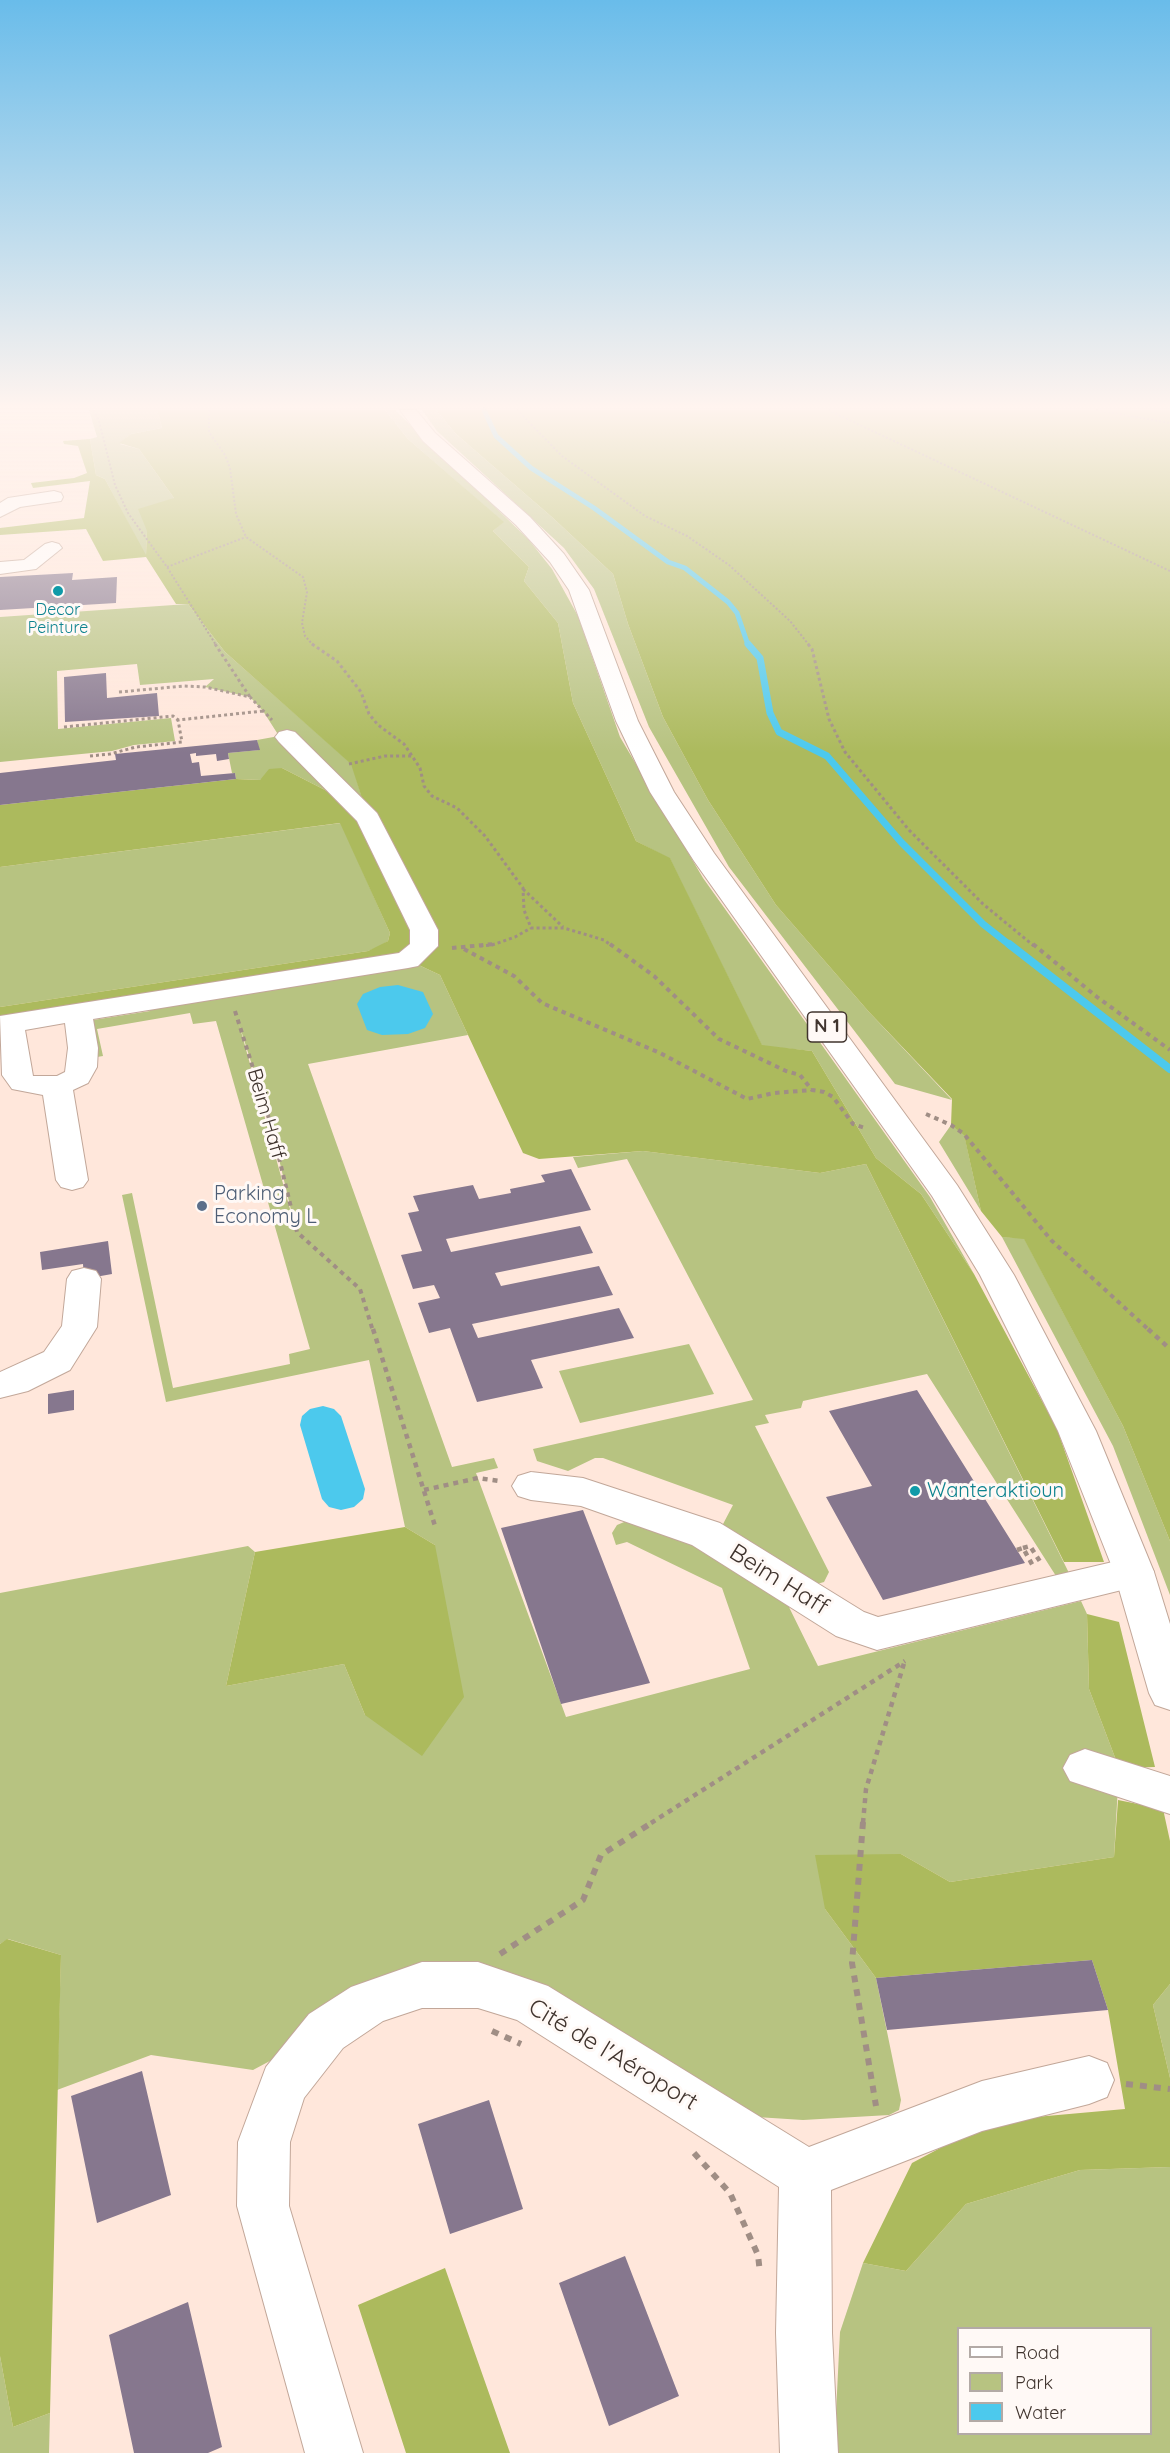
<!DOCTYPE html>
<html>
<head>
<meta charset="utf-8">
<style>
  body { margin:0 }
  #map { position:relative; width:1170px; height:2453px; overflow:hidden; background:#ffe7db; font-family:Quicksand,sans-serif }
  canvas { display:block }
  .legend { position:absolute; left:957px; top:2327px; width:195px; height:108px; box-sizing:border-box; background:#fff9f6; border:2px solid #b3aaa6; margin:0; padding:8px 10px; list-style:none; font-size:18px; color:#40342e }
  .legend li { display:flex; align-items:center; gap:12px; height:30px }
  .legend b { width:30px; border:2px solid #b3aaa6 }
</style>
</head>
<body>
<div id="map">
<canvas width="1170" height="2453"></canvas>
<ul class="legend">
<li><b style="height:8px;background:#fff"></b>Road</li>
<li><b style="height:16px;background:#b7c381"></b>Park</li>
<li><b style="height:16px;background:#4cc9ed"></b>Water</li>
</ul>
</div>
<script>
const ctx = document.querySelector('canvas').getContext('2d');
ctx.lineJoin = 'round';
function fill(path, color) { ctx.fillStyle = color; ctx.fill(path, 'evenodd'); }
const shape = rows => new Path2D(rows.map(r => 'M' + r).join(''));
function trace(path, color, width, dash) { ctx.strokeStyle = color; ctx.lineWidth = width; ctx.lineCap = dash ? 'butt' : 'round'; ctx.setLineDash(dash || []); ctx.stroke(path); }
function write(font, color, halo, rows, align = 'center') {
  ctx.font = font + ' Quicksand,sans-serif'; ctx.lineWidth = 6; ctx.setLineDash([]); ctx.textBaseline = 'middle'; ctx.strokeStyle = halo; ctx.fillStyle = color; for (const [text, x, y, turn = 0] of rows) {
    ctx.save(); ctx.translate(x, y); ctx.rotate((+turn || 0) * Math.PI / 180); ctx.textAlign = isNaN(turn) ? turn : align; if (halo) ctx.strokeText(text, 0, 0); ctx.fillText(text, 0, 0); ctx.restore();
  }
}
fill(shape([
  [89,410,157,410,162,428,131,434,120,444,139,449,174,498,147,531,146,557,105,479,96,475,90,439,97,437],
  [385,410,395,410,529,540,552,569,578,616,620,737,703,878,930,1197,974,1274,921,1194,876,1158,812,1051,762,1046,670,859,636,841,573,703,558,623,524,581,529,567,493,531,503,522,408,439],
  [422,410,436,410,456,434,553,518,613,574,628,624,663,717,708,800,776,905,869,1012,952,1100,895,1084,729,867,649,727,594,589,564,548,437,431],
  [188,604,225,652,352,764,368,818,325,790,282,768,260,780,236,779,235,773,232,773,228,753,259,750,257,740,279,736,263,711,250,697,205,687,214,679,140,685,137,664,57,671,58,729,171,718,175,741,134,745,112,751,0,762,0,617],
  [341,823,390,933,388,941,379,947,368,951,0,1007,0,867],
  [408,960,440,975,468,1035,308,1064,452,1467,494,1458,498,1468,476,1473,566,1717,750,1669,722,1588,627,1542,616,1545,612,1533,617,1525,629,1520,691,1541,786,1601,818,1666,1081,1601,1087,1614,1089,1689,1119,1768,1114,1857,950,1882,901,1854,825,1909,876,1978,901,2100,899,2110,889,2115,803,2120,710,2114,478,1985,326,2031,253,2070,151,2055,57,2090,61,1955,8,1939,0,1944,0,1593,248,1546,255,1552,226,1686,344,1664,365,1715,435,1545,405,1527,369,1360,166,1402,122,1195,132,1193,173,1388,290,1364,289,1354,310,1349,216,1021,193,1024,190,1013,97,1029,103,1056,97,1057,91,1023,93,1020,150,1011,148,1002],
  [239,1024,271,1125,291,1210,290,1209],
  [951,1125,964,1134,981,1211,939,1142],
  [643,1151,820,1173,866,1164,1069,1573,1056,1576,927,1374,803,1401,801,1408,765,1415,769,1423,755,1426,829,1572,824,1582,817,1584,722,1526,733,1505,603,1458,595,1458,568,1471,537,1461,533,1449,753,1400,627,1159,578,1168,573,1157],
  [1002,1237,1024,1238,1123,1426,1170,1541,1170,1595,1113,1446],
  [689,1344,714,1394,580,1423,559,1371],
  [1170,1984,1170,2078,1153,2005],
  [1170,2167,1170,2453,834,2453,840,2332,863,2263,906,2271,966,2204,1080,2170],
  [958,2328,1150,2328,1150,2434,958,2434],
  [0,2356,13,2427,50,2413,49,2453,0,2453]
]), '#b7c381');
fill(shape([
  [144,410,385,410,408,439,504,522,493,531,529,567,524,581,558,623,573,703,636,841,670,858,762,1045,812,1051,876,1158,921,1194,974,1274,1057,1429,1104,1562,1064,1562,866,1164,820,1173,643,1151,539,1159,523,1153,440,975,408,960,0,1025,0,1007,368,951,388,941,390,933,340,823,0,867,0,805,236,779,260,780,269,769,282,768,325,790,368,817,351,764,225,652,188,604,176,604,146,557,103,561,86,529,0,535,0,528,84,518,90,481,33,488,31,483,74,478,87,473,78,446,64,444,63,441,90,439,96,475,105,479,146,555,147,531,138,509,174,498,139,449,119,443,131,434,162,428,157,410],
  [436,410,1170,410,1170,1541,1123,1426,1024,1239,1002,1237,981,1211,964,1135,951,1125,952,1099,869,1012,776,905,708,800,663,717,628,624,613,574,553,518,456,434],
  [405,1527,435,1545,464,1697,422,1756,365,1715,344,1664,226,1686,255,1552],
  [1087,1614,1119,1622,1155,1767,1119,1768,1089,1689],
  [1118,1800,1163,1809,1170,1841,1170,1984,1153,2005,1170,2078,1170,2167,1080,2170,966,2204,906,2271,863,2263,912,2163,991,2121,1125,2109,1108,2010,1092,1960,876,1978,825,1909,815,1855,901,1854,950,1882,1114,1857],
  [7,1939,61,1955,50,2413,13,2427,0,2356,0,1944],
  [445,2268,510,2453,406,2453,358,2305]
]), '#acba5d');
fill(shape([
  [398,985,423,992,433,1014,425,1028,408,1034,382,1035,367,1030,357,1004,363,994,380,987],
  [323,1406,334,1409,341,1416,365,1489,363,1499,354,1507,341,1510,329,1507,322,1499,300,1425,302,1416,310,1409]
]), '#4cc9ed');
trace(shape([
  [484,410,496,436,531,468,594,508,668,562,685,568,728,602,737,613,748,645]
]), '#4cc9ed', 5);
trace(shape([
  [748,644,760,658,770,713,779,732,827,756,901,842,983,924,1011,946]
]), '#4cc9ed', 7);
trace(shape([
  [1009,944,1170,1069]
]), '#4cc9ed', 8);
fill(shape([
  [73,573,72,580,117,577,116,603,0,610,0,577],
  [106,673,107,698,157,693,159,716,65,722,64,677],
  [257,740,260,750,228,753,229,759,217,761,216,754,196,756,196,753,190,754,192,763,199,762,201,776,235,773,236,779,0,805,0,773,116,760,115,754],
  [571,1169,591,1210,446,1239,451,1252,580,1226,593,1253,495,1273,501,1286,599,1266,613,1295,472,1324,478,1338,619,1308,634,1338,531,1360,543,1388,477,1402,450,1328,429,1333,418,1303,440,1298,434,1285,413,1289,401,1255,422,1251,408,1213,419,1211,413,1196,473,1185,479,1199,511,1193,510,1189,545,1182,541,1175],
  [108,1241,112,1274,84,1279,83,1264,42,1270,40,1252],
  [74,1390,74,1410,48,1414,48,1394],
  [917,1390,1025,1563,883,1600,826,1497,872,1486,829,1411],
  [583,1510,650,1683,561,1704,501,1528],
  [1092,1960,1108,2010,887,2030,876,1978],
  [142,2071,171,2195,97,2223,71,2096],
  [489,2100,523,2209,450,2234,418,2124],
  [625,2256,679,2396,609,2426,559,2283],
  [188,2302,222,2447,208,2453,134,2453,109,2335]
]), '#86778e');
const minor = shape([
  [54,491,61,493,63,497,61,501,20,507,0,517,0,503,8,498,54,491],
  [52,542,59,544,62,548,36,569,0,574,0,562,24,560,45,544,52,542],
  [287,730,295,732,377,813,438,930,438,946,418,966,408,968,93,1019,98,1048,97,1067,88,1083,73,1090,88,1180,83,1187,72,1190,61,1187,56,1180,43,1095,12,1089,2,1075,0,1016,399,953,410,944,410,930,357,821,279,742,275,737,279,732,287,730],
  [65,1023,68,1048,65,1072,57,1076,33,1076,25,1030,65,1023],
  [84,1268,96,1271,101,1279,97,1327,70,1370,28,1391,0,1398,0,1372,44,1352,62,1326,67,1279,72,1271,84,1268],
  [531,1472,583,1478,720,1523,864,1612,878,1617,1134,1557,1148,1561,1154,1572,1148,1583,1134,1587,877,1650,836,1636,692,1545,581,1506,531,1500,518,1496,512,1486,518,1476,531,1472],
  [1085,1749,1170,1776,1170,1814,1070,1781,1063,1768,1070,1755,1085,1749],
  [422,1962,478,1962,548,1986,809,2147,982,2081,1089,2056,1107,2063,1114,2080,1107,2097,1089,2104,982,2131,831,2190,832,2333,838,2453,780,2453,776,2333,779,2187,517,2020,478,2008,422,2008,383,2021,343,2048,304,2098,290,2142,289,2206,363,2453,305,2453,237,2206,238,2142,266,2067,309,2014,351,1987,422,1962]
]);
const major = shape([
  [400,410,416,410,435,433,530,517,564,554,589,590,638,721,674,792,714,853,957,1185,1014,1275,1096,1431,1154,1572,1170,1624,1170,1710,1155,1705,1149,1693,1114,1572,1058,1431,980,1275,932,1196,694,861,650,792,616,721,569,590,550,562,516,525,423,441,400,410]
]);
trace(minor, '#c2a799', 2);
trace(major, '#c2a799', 2);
trace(shape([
  [94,410,99,421,115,485,128,513,167,567,216,645],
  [209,410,209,432,225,455,230,468,236,514,246,537,303,577,307,592,302,623,305,636,313,645],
  [517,410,562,456,645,516,687,536,729,565,790,621,809,645],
  [828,410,1170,571],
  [1096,410,1170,423],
  [167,567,246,537]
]), '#a08e85', 2, [2, 2]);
trace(shape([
  [215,644,250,697],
  [312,644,337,661,361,692,369,714,378,725,404,744,420,768,424,786,432,796,457,808,485,836,523,888,524,910,531,928,564,928,604,940,612,946],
  [808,644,812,649,829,719,845,752,909,830,983,904,1034,946],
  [119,692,184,686,205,687,250,697,272,720],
  [64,727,173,716,178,720],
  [90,756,110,754,136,747,182,742,178,720,263,711],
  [349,764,385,756,413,756],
  [523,889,563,927],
  [480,946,492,945,515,937,531,928]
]), '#a08e85', 3, [3, 3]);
trace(shape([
  [610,944,654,976,719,1039,786,1071,800,1075,812,1090,824,1092,833,1097,853,1124,865,1128],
  [1033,944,1097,997,1170,1050],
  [452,948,494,944],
  [464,949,514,976,542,1003,660,1053,747,1099,774,1093,812,1090],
  [235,1011,271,1125,297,1232,360,1289,373,1331],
  [926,1114,951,1125,964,1134,1051,1240,1150,1331]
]), '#a08e85', 4, [4.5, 4.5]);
trace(shape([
  [373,1329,435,1526],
  [1148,1329,1170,1349],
  [424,1490,478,1478,499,1481],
  [1023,1548,1030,1546,1041,1563],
  [1017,1550,1023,1548,1033,1566],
  [651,1823,905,1661],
  [863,1823,866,1789,905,1660]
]), '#a08e85', 4.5, [5, 5]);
trace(shape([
  [863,1822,852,1963,876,2106],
  [500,1954,583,1900,601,1855,653,1822],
  [492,2031,521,2044],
  [1126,2084,1170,2089],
  [694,2153,730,2193,758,2255,760,2273]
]), '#a08e85', 6, [7, 7]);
fill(minor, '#fff');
fill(major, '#fff');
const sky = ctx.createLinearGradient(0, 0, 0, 753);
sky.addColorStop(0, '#69bcea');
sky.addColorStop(0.54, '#fff4ef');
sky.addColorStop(1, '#fff4ef00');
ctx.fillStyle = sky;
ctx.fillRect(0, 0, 1170, 753);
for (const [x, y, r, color] of [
  [58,591,6,"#0f9aa8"],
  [202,1206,6,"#5c6f8a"],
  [915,1491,6,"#0f9aa8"]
]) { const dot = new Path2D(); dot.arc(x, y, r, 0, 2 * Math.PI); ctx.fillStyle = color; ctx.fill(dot); trace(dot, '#fff9f6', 2); }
write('16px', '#0d838f', '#fff9f6', [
  ["Decor",58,610],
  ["Peinture",58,628]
]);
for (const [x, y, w] of [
  [827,1027,39]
]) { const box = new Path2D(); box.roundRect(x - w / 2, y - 15, w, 30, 4.5); ctx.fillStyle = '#fff9f6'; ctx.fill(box); trace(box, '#40342e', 1.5); }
write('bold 18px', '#40342e', null, [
  ["N 1",827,1027]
]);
write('20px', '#40342e', '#fff9f6', [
  ["Beim Haff",266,1114,74]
]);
write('20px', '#4e5e75', '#fff9f6', [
  ["Parking",214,1194],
  ["Economy L",214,1217]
], 'left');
write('20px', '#0d838f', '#fff9f6', [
  ["Wanteraktioun",927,1491]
], 'left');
write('24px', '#40342e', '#fff9f6', [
  ["Beim Haff",779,1580,32],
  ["Cité de l'Aéroport",613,2055,31]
]);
</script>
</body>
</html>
